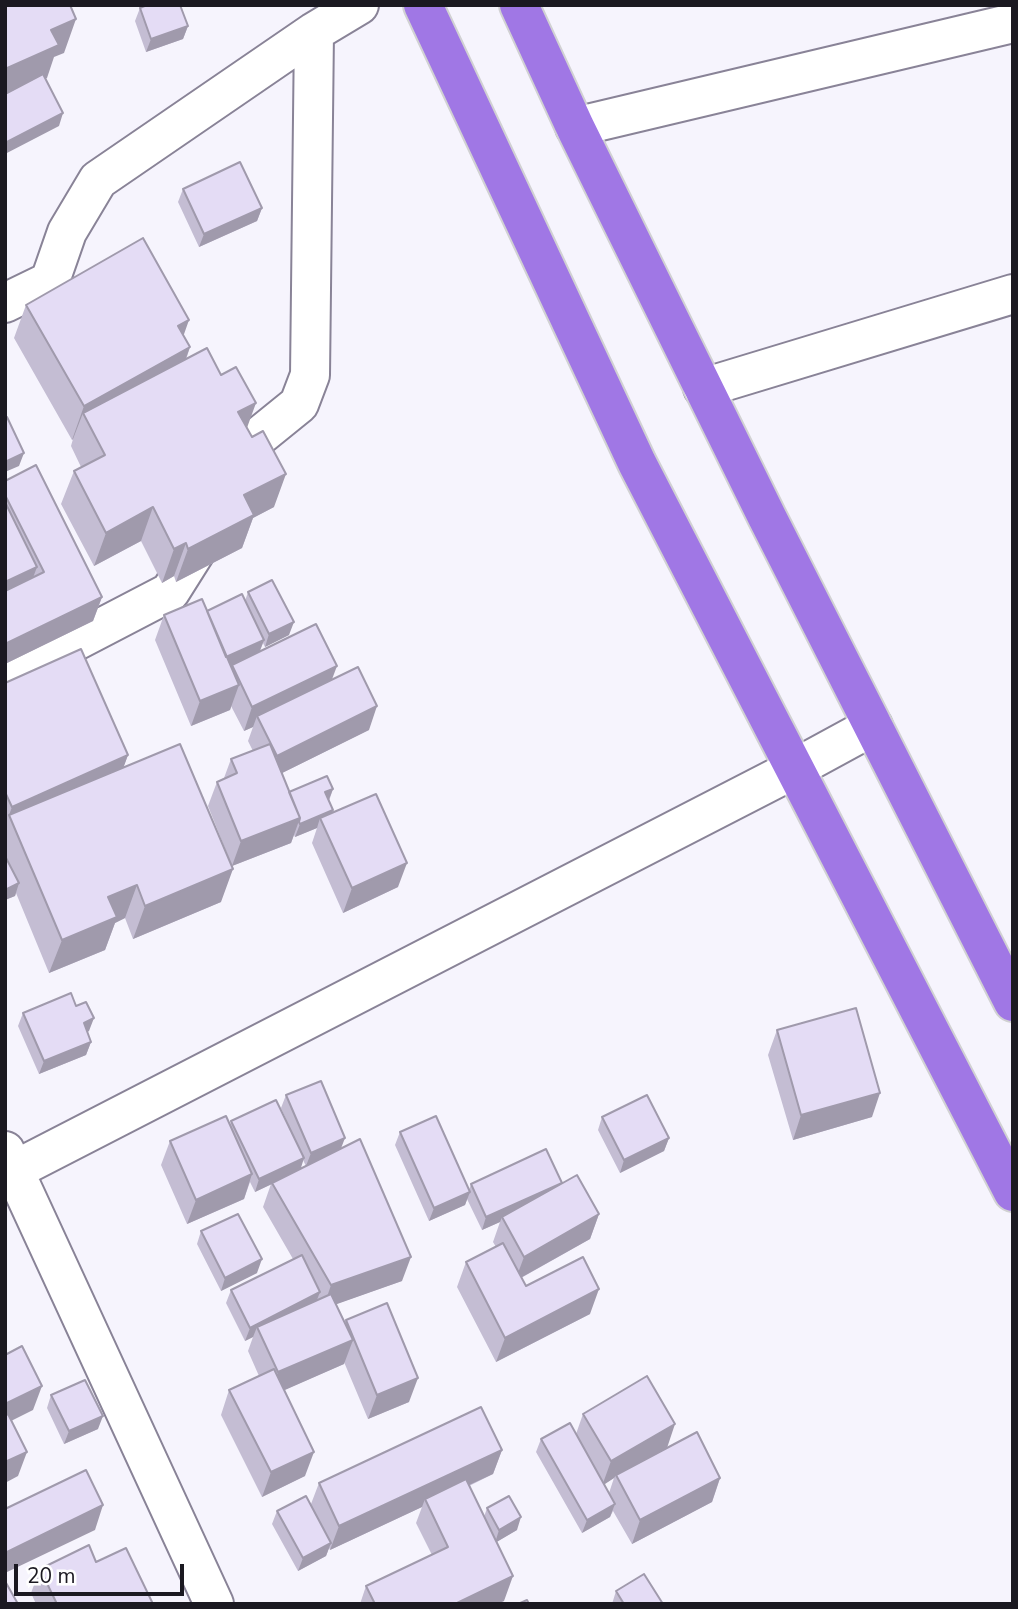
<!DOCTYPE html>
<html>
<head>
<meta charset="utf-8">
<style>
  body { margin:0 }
  #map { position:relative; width:1018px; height:1609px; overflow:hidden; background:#f6f4fd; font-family:"Nunito Sans",sans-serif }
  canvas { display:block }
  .frame { position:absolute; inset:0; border:7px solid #1b1921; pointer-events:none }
  .scale { position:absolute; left:14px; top:1564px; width:170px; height:32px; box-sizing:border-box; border:4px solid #1b1921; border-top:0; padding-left:9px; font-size:21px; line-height:24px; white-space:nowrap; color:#1b1921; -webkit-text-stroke:5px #fff; paint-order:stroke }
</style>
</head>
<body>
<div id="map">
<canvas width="1018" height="1609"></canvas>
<div class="frame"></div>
<div class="scale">20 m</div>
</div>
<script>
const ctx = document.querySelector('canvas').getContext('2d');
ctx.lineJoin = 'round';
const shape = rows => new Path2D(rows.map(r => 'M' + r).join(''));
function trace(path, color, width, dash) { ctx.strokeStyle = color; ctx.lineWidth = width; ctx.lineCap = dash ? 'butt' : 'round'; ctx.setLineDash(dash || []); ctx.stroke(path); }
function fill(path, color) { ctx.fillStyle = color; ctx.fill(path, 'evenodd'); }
const street = shape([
  [575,127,1013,23],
  [5,303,50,281,67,232,98,180,314,32,359,5],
  [703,388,1013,294],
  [231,470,236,455,299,404,310,375,314,32],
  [5,678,170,592,204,538],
  [5,1151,214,1604],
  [5,1175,794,769,873,726]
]);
const highway = shape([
  [423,5,637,463,1013,1192],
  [519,5,575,127,767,517,1013,1002]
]);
trace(street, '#898397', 42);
trace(highway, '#d1d1d3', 42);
trace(street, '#fff', 38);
trace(highway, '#a077e5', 38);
fill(shape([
  [140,8,188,26,183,39,146,52,135,21],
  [183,189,262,208,257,221,199,247,178,202],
  [26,305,184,336,190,347,186,360,247,428,274,507,253,518,242,548,176,582,174,576,162,583,141,541,94,566,61,504,74,471,81,467,71,446,73,439,72,440,14,338],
  [5,481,102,597,93,621,5,664],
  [248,592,289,635,265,647,263,643,260,651,332,680,369,730,282,773,289,792,333,789,329,801,332,813,398,887,343,913,312,843,317,828,295,837,294,835,291,843,232,866,208,806,217,782,224,778,231,759,253,751,248,741,253,727,244,731,231,706,230,710,191,726,155,640,164,615,207,611,245,601],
  [5,683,128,755,123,768,221,902,133,939,125,918,115,923,105,950,49,973,16,893,15,896,5,900],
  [76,1006,89,1031,87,1032,91,1042,86,1055,39,1074,18,1026,23,1013],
  [777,1030,872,1117,793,1140,768,1055],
  [286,1095,341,1148,402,1281,336,1304,345,1323,346,1320,409,1402,368,1419,344,1362,344,1364,284,1390,305,1476,262,1497,221,1415,229,1390,259,1376,248,1351,253,1337,245,1341,226,1303,231,1290,293,1259,263,1207,271,1184,255,1192,250,1182,244,1199,187,1224,161,1165,170,1141,230,1125,231,1121,290,1128,281,1108],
  [303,1160,306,1166,300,1168],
  [602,1117,669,1138,664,1151,620,1173,598,1130],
  [400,1132,469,1190,471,1184,562,1183,599,1214,590,1239,521,1278,526,1286,590,1314,496,1362,457,1287,466,1262,496,1247,493,1242,500,1222,482,1230,467,1199,465,1205,429,1221,395,1145],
  [201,1231,257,1273,221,1291,197,1244],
  [51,1395,98,1429,64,1444,47,1408],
  [583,1414,667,1448,720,1478,712,1502,632,1544,613,1511,610,1517,582,1533,536,1452,541,1439,576,1434],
  [614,1478,609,1493,604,1484],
  [502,1450,493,1474,469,1486,484,1517,487,1508,517,1530,496,1542,504,1601,497,1604,360,1604,366,1586,432,1555,416,1523,422,1507,330,1550,329,1548,326,1556,298,1571,272,1524,277,1511,311,1504,319,1483],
  [96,1562,153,1604,36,1604,31,1593,40,1569],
  [616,1591,663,1604,612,1604]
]), '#c4bdd3');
fill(shape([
  [76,19,64,53,54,57,47,78,5,97,5,69,51,30],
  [188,26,183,39,146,52,151,39],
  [63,113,59,126,5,154,5,143],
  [262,208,257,221,199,247,204,234],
  [189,320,177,354,178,326],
  [190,347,178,380,83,413,73,439,72,440,84,406],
  [256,403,244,436,238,412],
  [24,453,19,466,5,472,5,462],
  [286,474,274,507,253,518,242,548,176,582,188,549,244,495],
  [153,507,141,541,94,566,106,533],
  [186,543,174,576,162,583,174,549],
  [37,567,28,591,5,602,5,582],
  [102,597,93,621,5,664,5,644],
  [294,622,289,635,265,647,269,634],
  [264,640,259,653,221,671,225,658],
  [337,666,328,690,257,716,253,727,244,731,252,707],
  [239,685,230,710,191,726,200,701],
  [377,706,369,730,268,780,277,756],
  [128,755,116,788,9,815,5,826,12,807],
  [333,789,328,802,325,792],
  [333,810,328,823,320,818,317,828,295,837,300,824],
  [300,818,291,843,232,866,241,841],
  [407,863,398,887,343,913,352,888],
  [233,869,221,902,133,939,145,906],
  [19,883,15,896,5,900,5,890],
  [137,885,125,918,115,923,105,950,49,973,62,940,108,897],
  [94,1018,89,1031,79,1036,84,1023],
  [91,1042,86,1055,39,1074,44,1061],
  [880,1093,872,1117,793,1140,801,1115],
  [345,1138,340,1151,306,1166,311,1153],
  [669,1138,664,1151,620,1173,624,1160],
  [304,1158,300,1171,255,1192,259,1179],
  [252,1174,244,1199,187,1224,196,1200],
  [562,1183,503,1220,502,1217,500,1222,482,1230,486,1217],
  [470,1192,465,1205,429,1221,434,1208],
  [599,1214,590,1239,515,1281,524,1257],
  [411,1257,402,1281,323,1309,331,1285],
  [262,1259,257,1273,221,1291,225,1278],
  [599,1289,590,1314,496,1362,505,1338],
  [320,1292,315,1305,257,1327,253,1337,245,1341,250,1328],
  [353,1340,344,1364,269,1397,278,1372],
  [418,1378,409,1402,368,1419,377,1395],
  [42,1386,33,1410,5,1424,5,1404],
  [103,1416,98,1429,64,1444,69,1431],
  [675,1424,667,1448,616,1475,614,1478,602,1486,611,1461],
  [502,1450,493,1474,428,1504,425,1499,422,1507,330,1550,339,1526],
  [27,1452,18,1476,5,1483,5,1462],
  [314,1452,305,1476,262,1497,271,1472],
  [720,1478,712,1502,632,1544,640,1520],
  [615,1504,610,1517,582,1533,587,1520],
  [103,1505,95,1530,5,1573,5,1553],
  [521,1517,517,1530,495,1543,499,1530],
  [331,1543,326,1556,298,1571,303,1558],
  [513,1576,504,1601,497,1604,455,1604]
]), '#a09aac');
const building = shape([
  [5,5,70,5,76,19,51,30,59,45,5,69,5,5],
  [147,5,180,5,188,26,151,39,140,8,147,5],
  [43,74,63,113,5,143,5,94,43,74],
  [240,162,262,208,204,234,183,189,240,162],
  [143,238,189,320,178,326,190,347,84,406,26,305,143,238],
  [207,348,221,375,236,367,256,403,238,412,252,437,263,431,286,474,244,495,254,515,188,549,186,543,174,549,153,507,106,533,74,471,105,455,83,413,207,348],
  [7,417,24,453,5,462,5,418,7,417],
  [36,465,102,597,5,644,5,591,44,572,5,495,5,481,36,465],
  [5,502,37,567,5,582,5,502],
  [272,580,294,622,269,634,248,592,272,580],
  [242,594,264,640,226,657,207,611,242,594],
  [202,599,239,685,200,701,164,615,202,599],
  [316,624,337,666,252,707,232,665,316,624],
  [81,649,128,755,12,807,5,792,5,683,81,649],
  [358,667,377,706,277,756,257,716,358,667],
  [180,744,233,869,145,906,137,885,108,897,117,917,62,940,9,815,180,744],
  [270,744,300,818,241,841,217,782,237,773,231,759,270,744],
  [327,776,333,789,325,792,333,810,300,824,299,822,300,818,289,792,327,776],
  [376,794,407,863,352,888,320,818,376,794],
  [5,856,19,883,5,890,5,856],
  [71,993,76,1006,86,1002,94,1018,84,1023,91,1042,44,1061,23,1013,71,993],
  [856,1008,880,1093,801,1115,777,1030,856,1008],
  [321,1081,345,1138,311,1153,286,1095,321,1081],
  [647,1095,669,1138,624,1160,602,1117,647,1095],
  [276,1100,304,1158,259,1179,231,1121,276,1100],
  [226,1116,252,1174,196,1200,170,1141,226,1116],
  [436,1116,470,1192,434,1208,400,1132,436,1116],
  [360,1139,411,1257,331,1285,272,1183,360,1139],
  [546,1149,562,1183,486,1217,471,1184,546,1149],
  [577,1175,599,1214,524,1257,502,1217,577,1175],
  [238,1214,262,1259,225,1278,201,1231,238,1214],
  [503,1243,526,1286,583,1257,599,1289,505,1338,466,1262,503,1243],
  [302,1255,320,1292,250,1328,231,1290,302,1255],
  [331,1294,353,1340,278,1372,257,1327,331,1294],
  [387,1303,418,1378,377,1395,346,1320,387,1303],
  [22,1346,42,1386,5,1404,5,1355,22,1346],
  [274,1369,314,1452,271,1472,229,1390,274,1369],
  [647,1376,675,1424,611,1461,583,1414,647,1376],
  [85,1380,103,1416,69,1431,51,1395,85,1380],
  [481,1407,502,1450,339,1526,319,1483,481,1407],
  [8,1414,27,1452,5,1462,5,1416,8,1414],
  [570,1423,615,1504,587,1520,541,1439,570,1423],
  [697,1432,720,1478,640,1520,616,1475,697,1432],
  [86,1470,103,1505,5,1553,5,1509,86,1470],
  [466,1479,513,1576,455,1604,375,1604,366,1586,448,1547,425,1499,466,1479],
  [306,1496,331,1543,303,1558,277,1511,306,1496],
  [509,1496,521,1517,499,1530,487,1508,509,1496],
  [89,1545,96,1562,126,1548,153,1604,57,1604,40,1569,89,1545],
  [644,1574,663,1604,624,1604,616,1591,644,1574],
  [5,1581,18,1604,5,1604,5,1581],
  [527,1600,529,1604,518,1604,527,1600]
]);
fill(building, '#e4dcf5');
trace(building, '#a09aac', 2);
</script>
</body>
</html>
